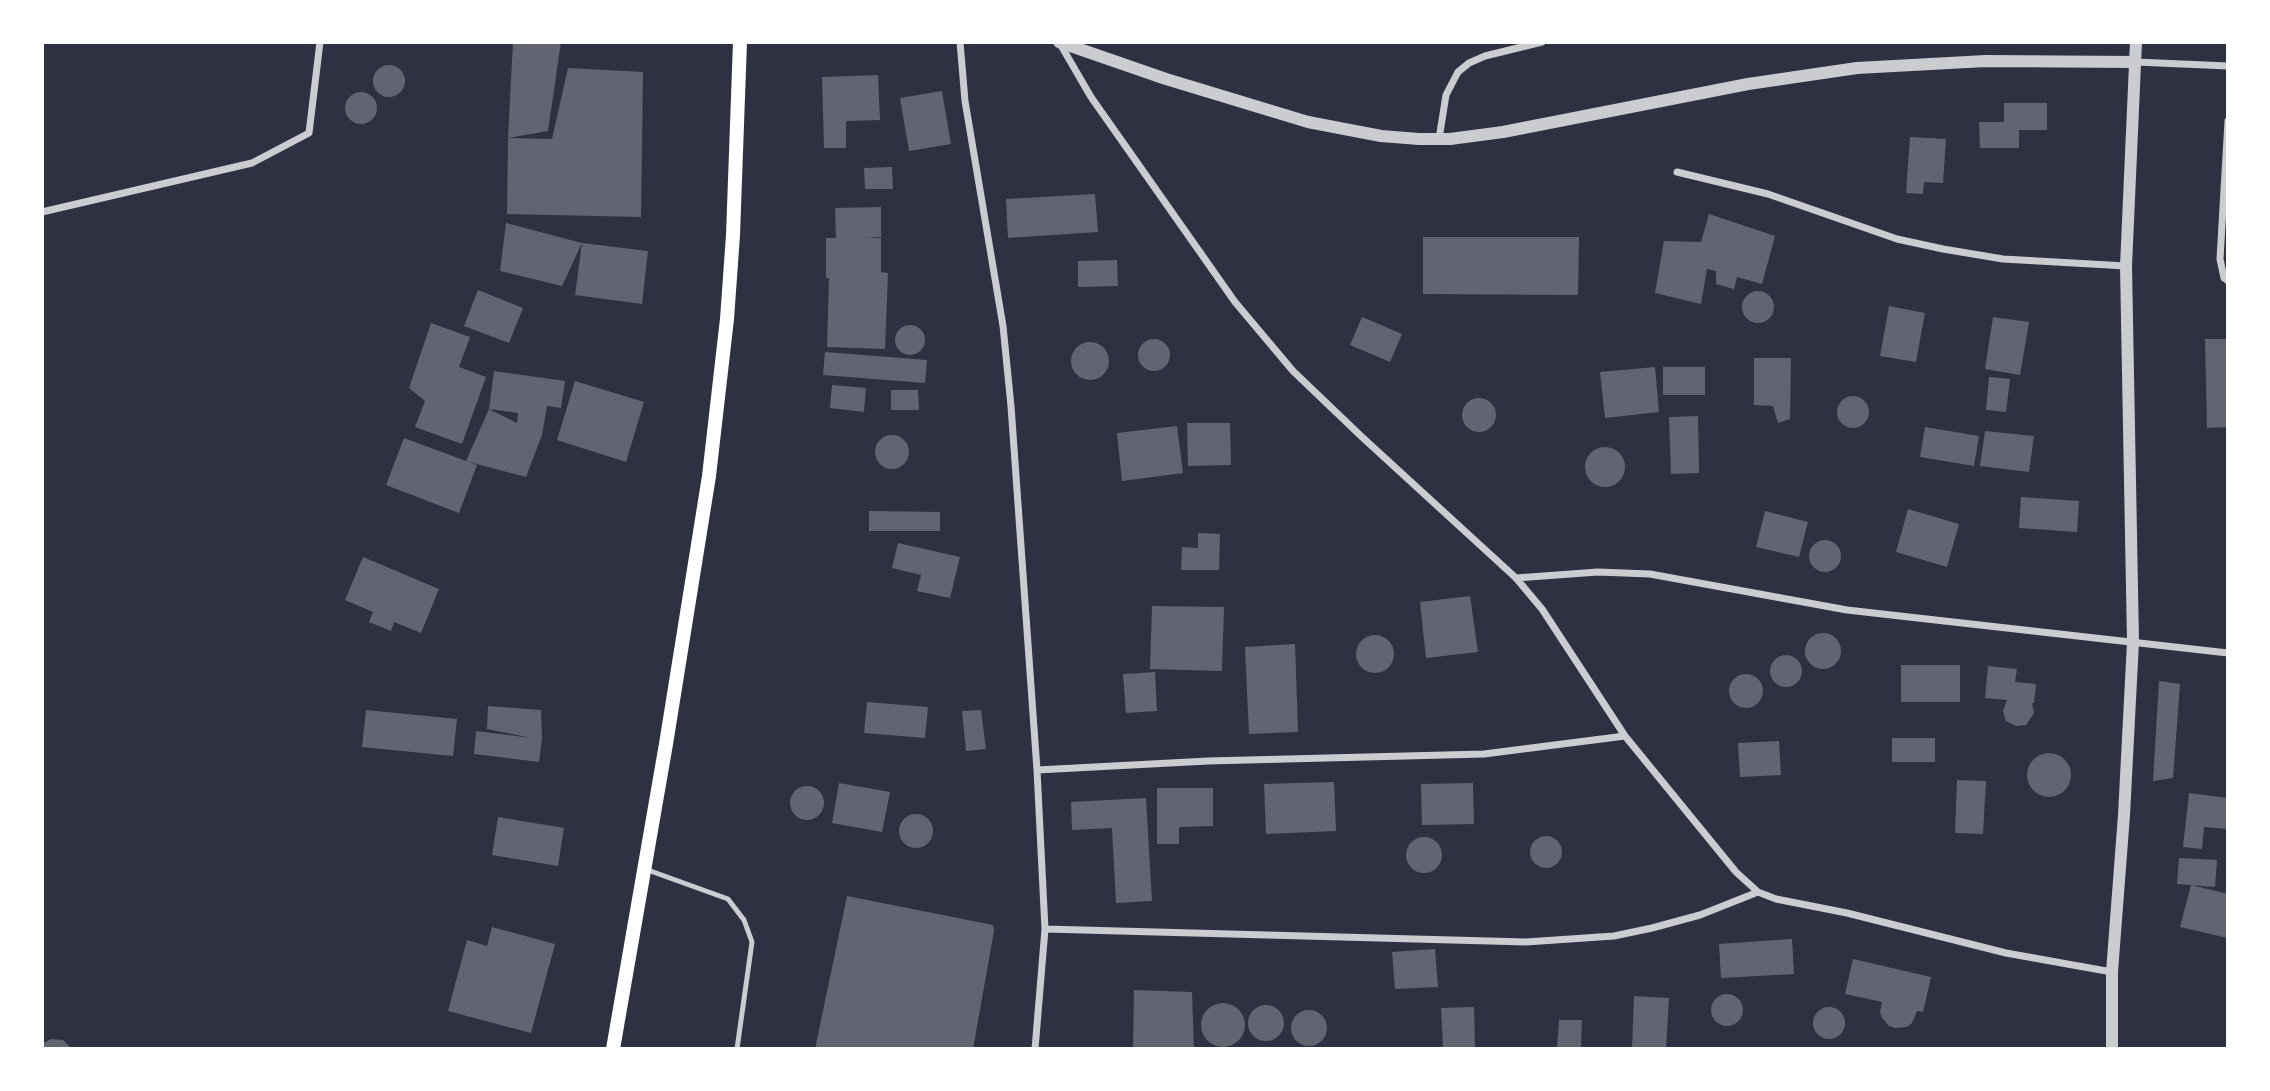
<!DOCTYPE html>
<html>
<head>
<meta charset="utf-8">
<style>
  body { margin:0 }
  #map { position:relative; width:2270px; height:1091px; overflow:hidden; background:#2d3142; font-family:"Fira Sans",sans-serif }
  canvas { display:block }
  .frame { position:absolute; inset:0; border:44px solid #fff; pointer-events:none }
</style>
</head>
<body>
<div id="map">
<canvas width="2270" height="1091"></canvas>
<div class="frame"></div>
</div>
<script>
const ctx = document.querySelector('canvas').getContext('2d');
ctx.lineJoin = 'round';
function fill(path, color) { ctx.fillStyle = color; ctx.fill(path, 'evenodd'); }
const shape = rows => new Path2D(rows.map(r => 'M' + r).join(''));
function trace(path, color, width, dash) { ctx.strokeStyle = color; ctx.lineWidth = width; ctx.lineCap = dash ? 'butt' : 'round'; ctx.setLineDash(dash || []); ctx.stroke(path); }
fill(shape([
  [513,42,561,42,548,131,508,138],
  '373 81a16 16 0 1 1 32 0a16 16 0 1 1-32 0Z',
  [568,68,643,72,641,217,507,214,508,138,552,139],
  [878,75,880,120,846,121,846,148,824,148,822,77],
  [942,91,951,144,909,151,900,98],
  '345 108a16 16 0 1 1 32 0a16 16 0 1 1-32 0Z',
  [2004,103,2047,103,2047,130,2019,130,2019,148,1980,148,1979,122,2004,122],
  [1910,137,1946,139,1943,183,1924,182,1923,194,1906,193],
  [892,167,893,189,865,189,864,168],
  [1095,194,1098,232,1008,238,1006,199],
  [881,207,881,237,865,238,881,238,881,272,888,273,885,349,827,347,829,278,826,278,826,238,836,238,835,208],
  [1709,214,1775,236,1762,284,1737,277,1734,289,1716,284,1716,271,1707,269,1701,304,1655,293,1664,241,1701,242],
  [506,223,582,243,562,286,500,271],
  [1423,237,1579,237,1578,295,1423,294],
  [582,243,648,251,642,304,575,295],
  [1117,260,1118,286,1078,287,1078,261],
  [478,290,523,308,509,343,464,326],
  '1742 307a16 16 0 1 1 32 0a16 16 0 1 1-32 0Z',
  [1889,306,1925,313,1916,362,1880,356],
  [1362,317,1402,334,1390,362,1350,345],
  [1993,317,2029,322,2020,375,1985,369],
  [431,323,470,337,459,367,486,377,462,444,415,427,425,401,409,388],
  '895 340a15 15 0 1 1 30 0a15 15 0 1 1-30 0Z',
  '1138 355a16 16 0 1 1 32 0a16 16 0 1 1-32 0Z',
  [2205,339,2228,339,2228,427,2207,428],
  '1071 361a19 19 0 1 1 38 0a19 19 0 1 1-38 0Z',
  [825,352,927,360,925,383,823,375],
  [1754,358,1791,358,1790,419,1778,423,1773,406,1754,405],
  [1655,367,1659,412,1605,418,1600,372],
  [1663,367,1705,367,1705,395,1663,395],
  [494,371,565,381,561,408,547,406,542,435,526,477,469,462,477,465,459,513,386,485,404,438,466,461,489,409],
  [489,409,518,413,517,423],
  [1989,377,2010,379,2006,412,1986,410],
  [575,381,644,402,626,462,557,440],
  [832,385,866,388,864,412,830,408],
  [891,390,918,390,919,410,891,410],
  '1837 412a16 16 0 1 1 32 0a16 16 0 1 1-32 0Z',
  '1462 415a17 17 0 1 1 34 0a17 17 0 1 1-34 0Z',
  [1698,416,1699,473,1671,474,1669,417],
  [1187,423,1230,423,1231,465,1188,466],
  [1177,426,1183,473,1122,481,1117,433],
  [1925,427,1979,436,1974,466,1920,457],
  [1985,431,2034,436,2029,472,1980,466],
  '875 452a17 17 0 1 1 34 0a17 17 0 1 1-34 0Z',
  '1585 467a20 20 0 1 1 40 0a20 20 0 1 1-40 0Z',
  [2021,497,2079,501,2077,532,2019,528],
  [1908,509,1959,524,1947,567,1896,552],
  [869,511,940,512,940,531,869,531],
  [1765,511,1808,522,1799,557,1756,547],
  [1198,533,1220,534,1219,570,1181,570,1182,547,1198,548],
  '1809 556a16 16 0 1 1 32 0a16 16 0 1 1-32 0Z',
  [898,543,960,557,950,598,917,591,921,575,892,568],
  [363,557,439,589,421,633,394,622,391,631,369,622,373,612,345,600],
  [1470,596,1478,652,1426,658,1420,602],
  [1152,606,1224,607,1222,671,1150,669],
  '1805 651a18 18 0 1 1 36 0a18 18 0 1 1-36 0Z',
  '1356 654a19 19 0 1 1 38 0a19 19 0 1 1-38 0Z',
  [1295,644,1298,732,1249,734,1245,647],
  '1770 671a16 16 0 1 1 32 0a16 16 0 1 1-32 0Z',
  [1901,665,1960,665,1960,702,1901,702],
  [1988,666,2017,669,2015,682,2036,684,2034,703,2032,703,2034,713,2026,725,2016,726,2006,721,2003,711,2007,700,1985,698],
  [1155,672,1157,711,1126,713,1123,674],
  '1729 691a17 17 0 1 1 34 0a17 17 0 1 1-34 0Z',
  [2159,681,2180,684,2173,778,2153,781],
  [867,702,928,707,925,738,864,733],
  [488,706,541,710,542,739,539,762,474,754,476,731,532,738,487,729],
  [366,710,457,719,453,756,362,747],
  [981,710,986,749,966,751,962,711],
  [1892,738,1935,738,1935,762,1892,762],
  [1779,741,1781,775,1740,777,1738,743],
  '2027 775a22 22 0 1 1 44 0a22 22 0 1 1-44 0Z',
  [1957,780,1986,781,1983,834,1955,833],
  [1334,782,1336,831,1266,834,1264,784],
  [839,783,890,792,882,832,832,823],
  [1473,783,1474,824,1422,825,1421,784],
  '790 803a17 17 0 1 1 34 0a17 17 0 1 1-34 0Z',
  [1157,788,1213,788,1213,826,1179,827,1179,844,1157,844],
  [2189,793,2228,798,2228,829,2204,827,2202,849,2183,847],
  [1146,798,1152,901,1116,903,1112,828,1072,830,1071,802],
  '899 831a17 17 0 1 1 34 0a17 17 0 1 1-34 0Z',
  [498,817,564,828,558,866,492,855],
  '1530 852a16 16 0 1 1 32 0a16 16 0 1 1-32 0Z',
  '1406 855a18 18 0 1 1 36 0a18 18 0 1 1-36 0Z',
  [2179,858,2217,860,2215,887,2177,884],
  [2191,885,2228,894,2228,938,2180,927],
  [847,896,993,925,994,931,973,1049,815,1049],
  [492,927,555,944,531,1033,448,1011,467,940,487,946],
  [1792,939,1794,974,1721,978,1719,944],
  [1435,949,1438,987,1395,989,1392,952],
  [1853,959,1931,977,1923,1012,1917,1011,1912,1023,1907,1027,1895,1028,1889,1026,1882,1018,1880,1012,1882,1002,1845,994],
  [1134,990,1192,992,1194,1049,1133,1049],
  '1711 1010a16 16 0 1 1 32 0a16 16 0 1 1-32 0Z',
  [1634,996,1669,998,1666,1049,1632,1049],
  '1201 1025a22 22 0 1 1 44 0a22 22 0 1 1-44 0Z',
  '1248 1023a18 18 0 1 1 36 0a18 18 0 1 1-36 0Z',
  [1474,1007,1475,1047,1443,1048,1441,1008],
  '1813 1023a16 16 0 1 1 32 0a16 16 0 1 1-32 0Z',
  '1291 1028a18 18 0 1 1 36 0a18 18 0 1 1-36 0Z',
  [1559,1020,1582,1020,1581,1048,1557,1048],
  [51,1039,63,1040,72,1049,42,1049,42,1044]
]), '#626471');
trace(shape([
  [645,869,728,899,744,920,752,942,737,1049]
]), '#caccd0', 5);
trace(shape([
  [960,42,965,101,1003,326,1011,406,1037,770,1045,929,1035,1049],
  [1059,42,1091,97,1235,302,1293,371,1362,437,1516,578,1542,609,1625,736,1736,872,1758,892,1776,899,1847,913,2006,953,2112,972],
  [2136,62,2228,66],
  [2228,121,2220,259,2224,278,2228,281],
  [1439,139,1446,95,1458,72,1469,63,1485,56,1542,42],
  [1677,172,1768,194,1897,239,1943,249,2003,259,2126,266],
  [42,212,252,163,309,133,320,42],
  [1516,578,1598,572,1650,574,1847,610,2228,653],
  [1037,770,1208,761,1484,754,1625,736],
  [1045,929,1526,942,1614,936,1652,928,1700,915,1758,892]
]), '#caccd0', 7);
trace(shape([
  [1059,42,1166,79,1308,122,1381,136,1419,139,1450,139,1503,132,1748,84,1857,68,1986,61,2136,62],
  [2112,1049,2112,972,2124,815,2133,642,2126,266,2136,42]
]), '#caccd0', 12);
trace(shape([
  [613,1049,666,744,709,476,727,319,733,235,740,42]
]), '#fff', 14);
</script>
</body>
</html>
